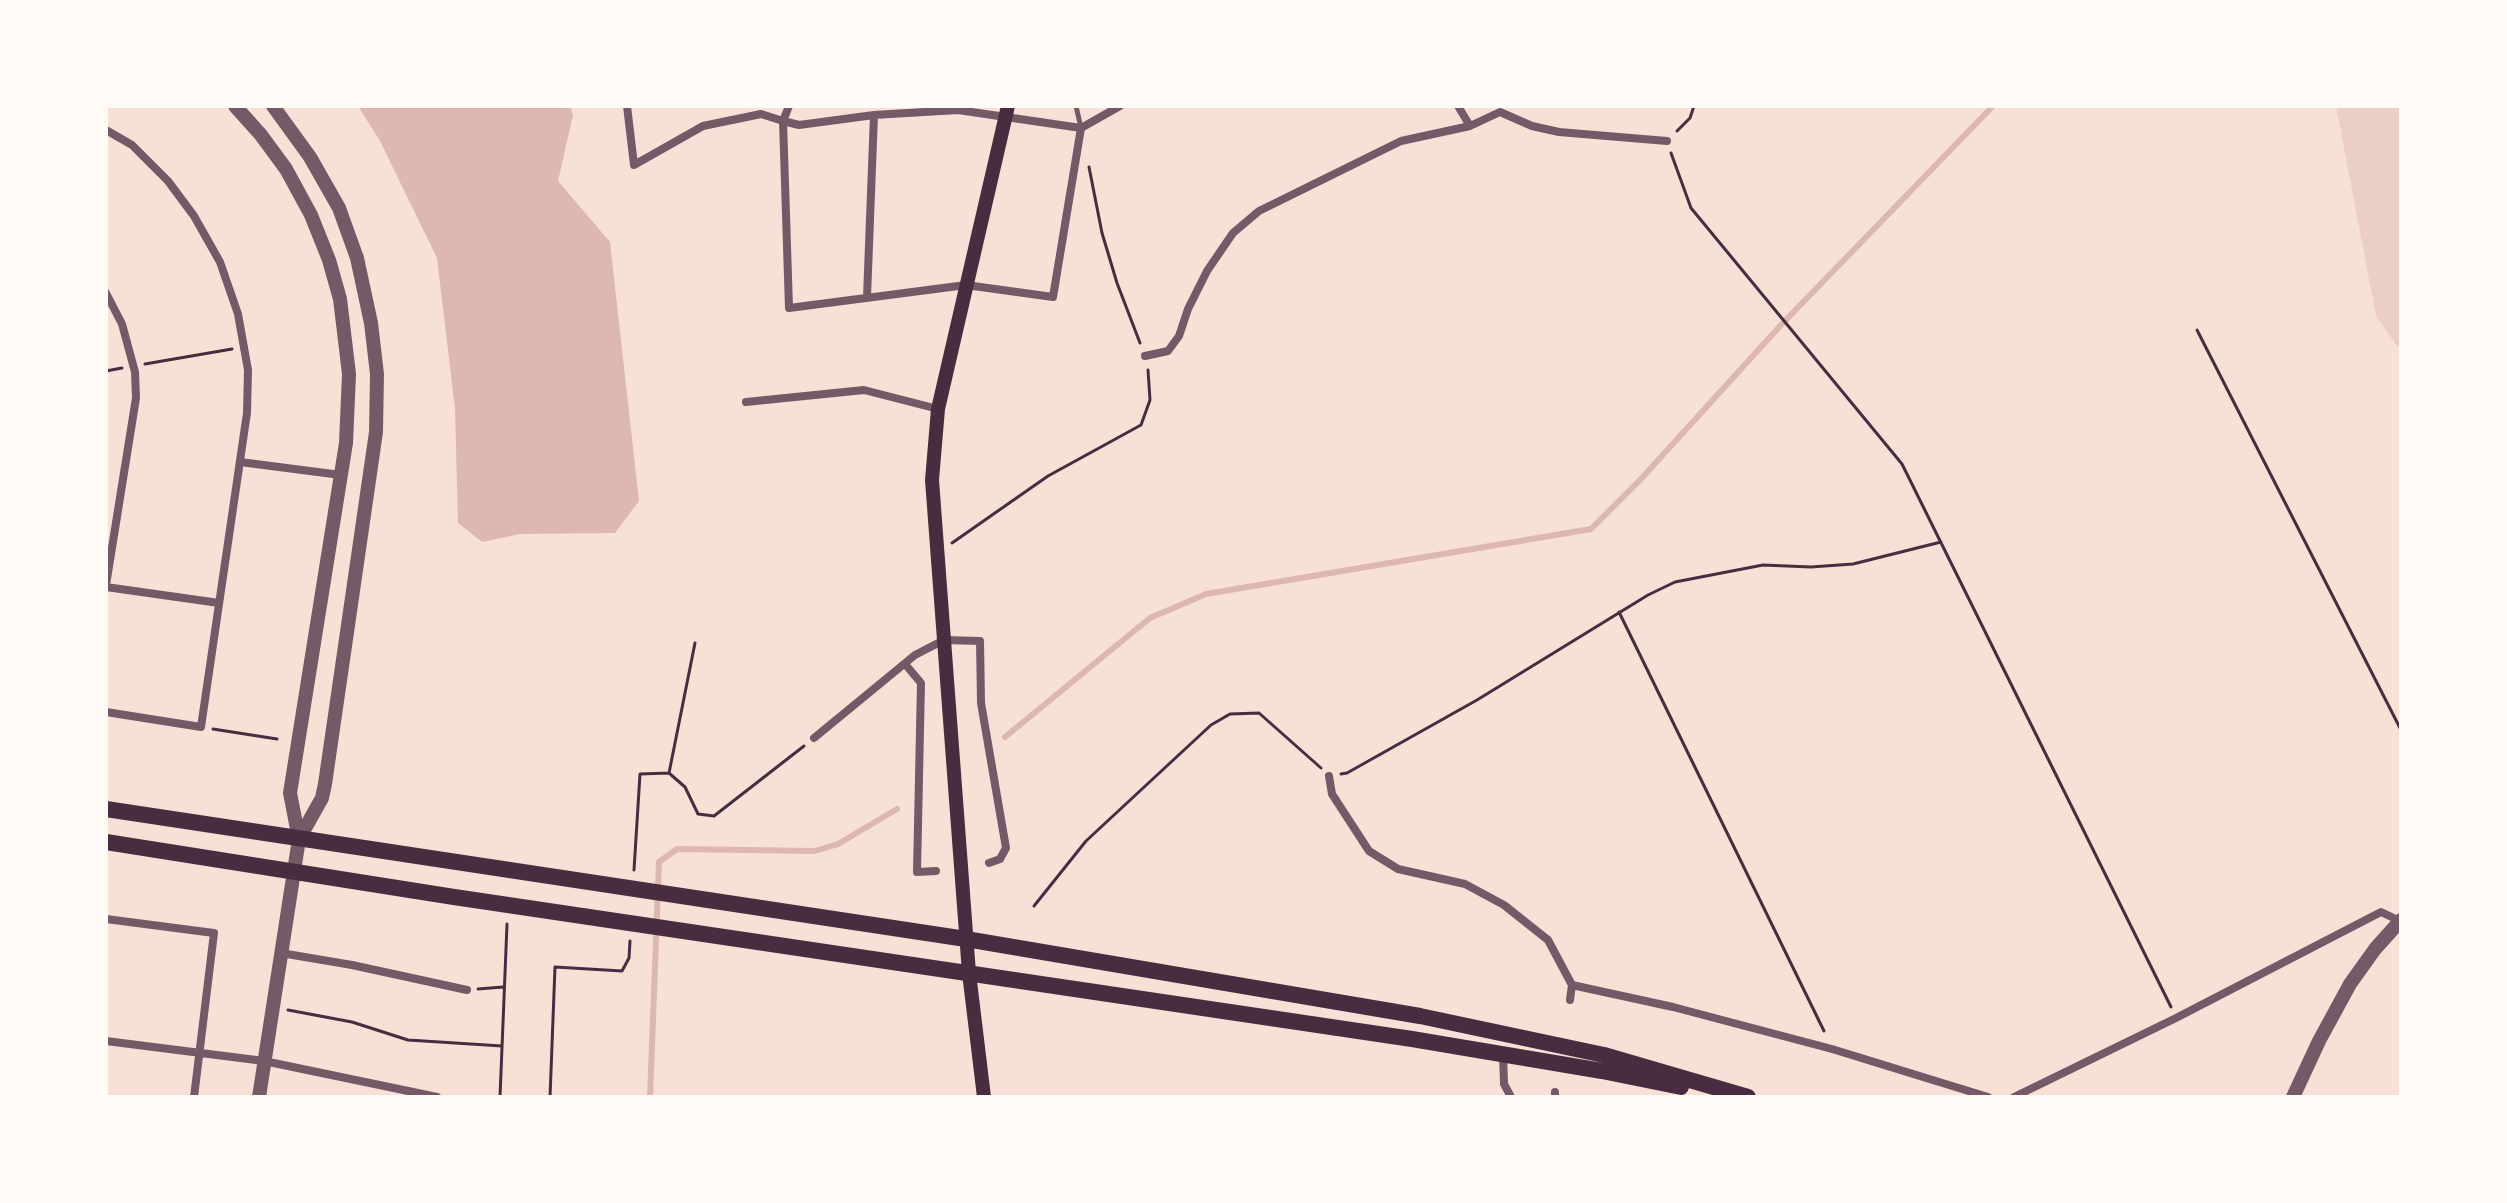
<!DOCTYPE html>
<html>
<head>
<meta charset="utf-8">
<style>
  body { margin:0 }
  #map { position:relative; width:2507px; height:1203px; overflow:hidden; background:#f7e1d7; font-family:"Playfair Display",serif }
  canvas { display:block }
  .frame { position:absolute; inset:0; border:108px solid #fffaf5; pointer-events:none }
</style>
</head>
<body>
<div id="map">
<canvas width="2507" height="1203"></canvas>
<div class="frame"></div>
</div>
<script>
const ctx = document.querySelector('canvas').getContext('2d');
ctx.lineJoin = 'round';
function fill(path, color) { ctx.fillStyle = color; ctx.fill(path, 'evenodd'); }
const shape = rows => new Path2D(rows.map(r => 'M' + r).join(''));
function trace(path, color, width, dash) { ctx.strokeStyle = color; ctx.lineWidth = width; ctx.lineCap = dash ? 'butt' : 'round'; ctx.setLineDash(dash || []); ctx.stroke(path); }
fill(shape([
  [2336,106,2401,106,2401,346,2397,346,2376,316]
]), '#ebcfc5');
fill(shape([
  [358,106,570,106,573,115,558,181,610,242,639,501,615,533,520,534,482,542,458,523,455,409,437,258,380,141]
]), '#dcb8b0');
trace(shape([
  [1005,737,1150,618,1206,594,1591,529,1640,480,1781,325,1993,106],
  [650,1097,659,862,677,849,815,851,838,844,897,809]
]), '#dcb8b0', 6);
trace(shape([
  [1677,131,1690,118,1694,106],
  [1671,153,1691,208,1902,464,2171,1007],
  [1089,167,1102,233,1117,283,1140,343],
  [2197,330,2401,730],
  [145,364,232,349],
  [106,371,122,368],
  [952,543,1048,476,1141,425,1150,400,1148,370],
  [1619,612,1824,1031],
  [213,729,277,739],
  [669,773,685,787,698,814,714,816,804,746],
  [1341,774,1347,773,1477,700,1648,595,1675,582,1763,565,1811,567,1853,564,1941,542],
  [634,870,640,774,669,773,695,643],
  [1034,906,1086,841,1211,725,1230,714,1259,713,1321,768],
  [478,989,503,987],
  [288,1010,352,1022,408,1040,502,1046],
  [106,1097,107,1097],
  [500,1097,507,924],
  [550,1097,555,967,622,971,629,958,630,941]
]), '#4a2c40', 3);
trace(shape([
  [1076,106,1081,128]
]), '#755966', 5);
trace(shape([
  [627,106,634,165,703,126,761,114,783,121,799,125,874,115,958,110,1081,128,1053,297,966,285,789,308,783,121,789,106],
  [1458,106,1470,126],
  [1081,128,1120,106],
  [106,130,132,145,168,181,194,216,220,262,238,314,248,370,247,413,201,727,106,712],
  [106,293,122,324,135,372,136,398,106,585],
  [867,297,874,115],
  [1145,356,1168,351,1179,336,1188,309,1207,271,1233,233,1259,211,1401,141,1470,126,1500,112,1532,126,1559,132,1667,141],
  [746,402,864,390,938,409],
  [240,462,341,475],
  [106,587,219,603],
  [905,664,921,683,917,872,936,871],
  [814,738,915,655,944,640,980,641,981,703,1006,848,1000,859,989,863],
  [1329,776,1332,794,1369,851,1398,869,1465,884,1504,905,1548,940,1572,985,1673,1007,1832,1049,1988,1097],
  [106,919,214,933,194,1097],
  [281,953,352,965,467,990],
  [1570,1000,1572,985],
  [106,1041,264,1061,437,1097],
  [1503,1053,1504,1084,1511,1097],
  [1555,1092,1555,1097],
  [2014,1097,2176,1018,2381,912,2400,921]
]), '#755966', 8);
trace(shape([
  [235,106,261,135,286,169,311,215,329,260,340,299,349,374,346,443,290,793,299,839,259,1097],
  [273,106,310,157,339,208,357,258,371,323,377,374,376,432,325,784,322,798,299,839],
  [2293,1097,2319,1041,2350,984,2375,949,2401,920]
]), '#755966', 14);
trace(shape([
  [984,1097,969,973,932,480,938,409,1008,106]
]), '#4a2c40', 14);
trace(shape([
  [106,809,966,939,1420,1016,1604,1055,1748,1097],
  [106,842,454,897,1412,1039,1602,1071,1681,1087]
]), '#4a2c40', 16);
</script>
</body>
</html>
